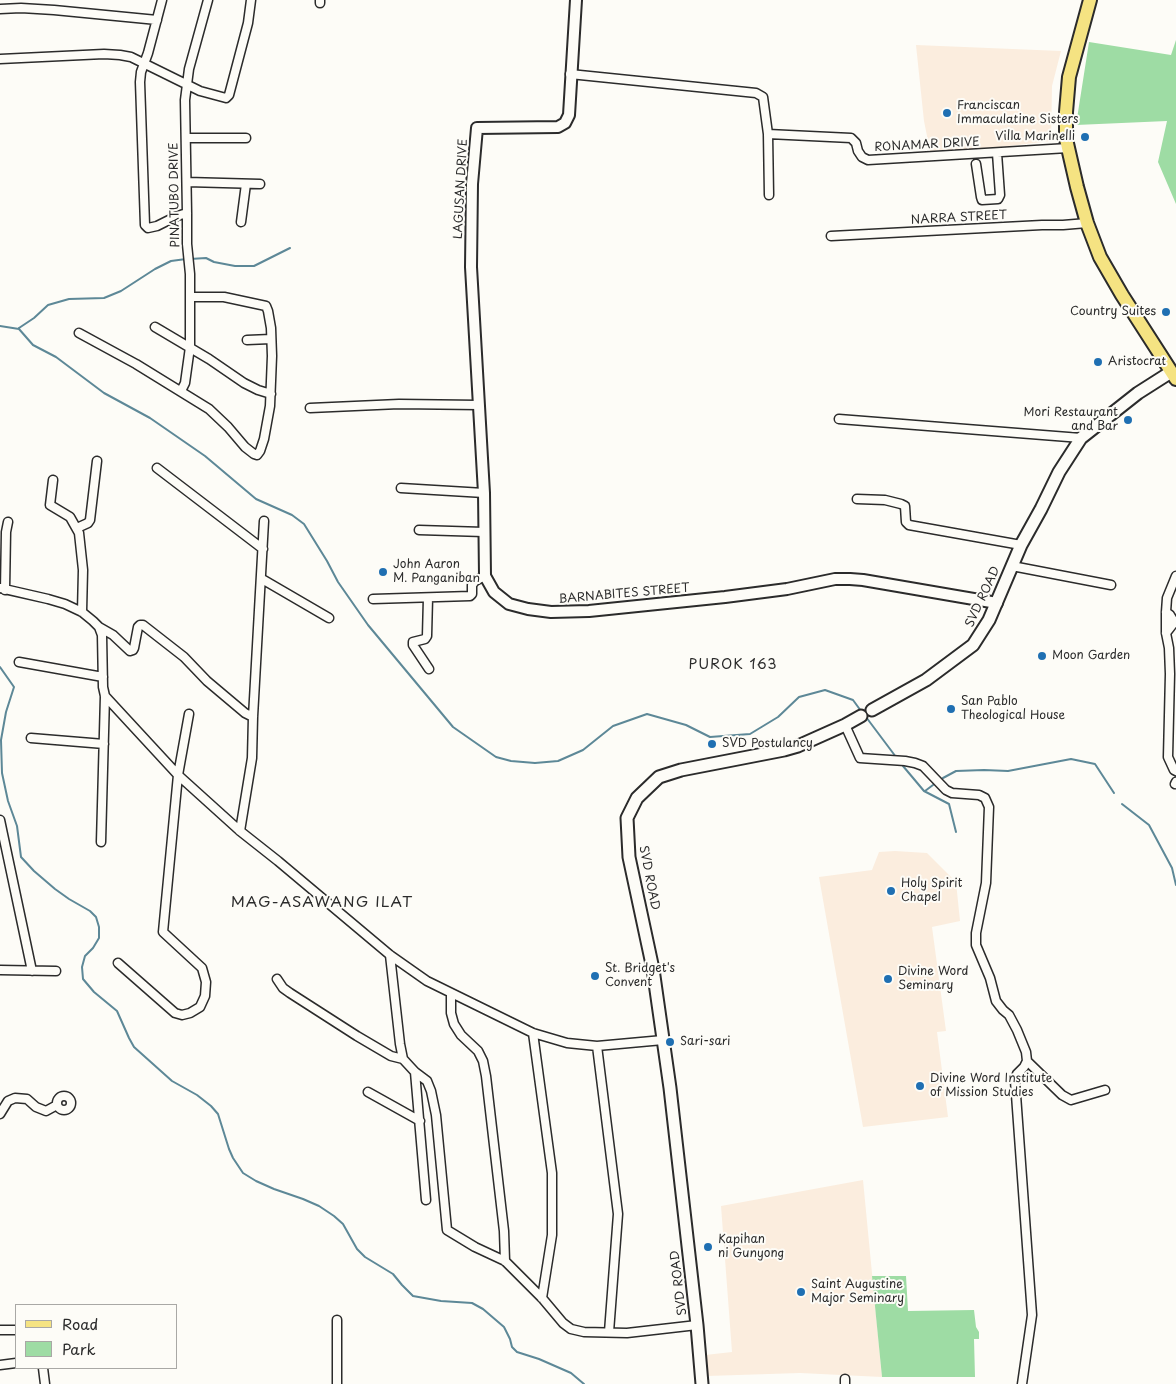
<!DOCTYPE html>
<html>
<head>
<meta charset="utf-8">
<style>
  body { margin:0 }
  #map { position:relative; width:1176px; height:1384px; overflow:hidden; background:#fdfcf7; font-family:"Playpen Sans",sans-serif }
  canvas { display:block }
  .legend { position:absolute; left:15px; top:1304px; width:162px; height:65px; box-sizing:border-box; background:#fdfcf7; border:1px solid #a9a8a5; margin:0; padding:6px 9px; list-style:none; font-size:15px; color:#2b2b2b }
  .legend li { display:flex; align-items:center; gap:10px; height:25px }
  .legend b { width:25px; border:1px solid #a9a8a5 }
</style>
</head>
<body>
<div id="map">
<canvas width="1176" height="1384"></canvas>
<ul class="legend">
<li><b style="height:6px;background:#f5e382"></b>Road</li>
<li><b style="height:14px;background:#9edca4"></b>Park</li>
</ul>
</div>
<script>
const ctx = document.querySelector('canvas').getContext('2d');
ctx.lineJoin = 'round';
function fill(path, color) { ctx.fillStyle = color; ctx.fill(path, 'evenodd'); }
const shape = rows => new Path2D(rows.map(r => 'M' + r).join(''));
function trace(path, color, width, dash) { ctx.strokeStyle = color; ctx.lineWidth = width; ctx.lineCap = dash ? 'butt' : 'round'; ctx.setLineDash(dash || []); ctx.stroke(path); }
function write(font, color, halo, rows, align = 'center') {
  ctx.font = font + ' "Playpen Sans",sans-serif'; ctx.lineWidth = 4; ctx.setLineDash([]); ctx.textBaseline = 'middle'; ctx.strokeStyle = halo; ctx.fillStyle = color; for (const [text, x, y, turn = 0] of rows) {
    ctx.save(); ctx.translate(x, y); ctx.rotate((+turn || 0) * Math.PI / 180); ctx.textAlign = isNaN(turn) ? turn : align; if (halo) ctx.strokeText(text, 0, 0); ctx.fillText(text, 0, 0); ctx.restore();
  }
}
fill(shape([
  [916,45,1061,51,1052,86,1051,141,984,149,930,151,924,121],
  [895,851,927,853,956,882,960,921,932,927,946,1031,937,1032,948,1117,863,1127,819,877,872,870,879,852],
  [863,1180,882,1377,800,1373,707,1376,705,1355,732,1352,721,1206]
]), '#fbedde');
fill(shape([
  [1176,40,1176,204,1158,162,1167,121,1076,125,1089,42,1171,55],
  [872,1276,906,1276,908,1311,974,1310,976,1327,979,1332,979,1339,974,1339,975,1377,882,1377]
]), '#9edca4');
trace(shape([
  [190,259,206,258,214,262,235,266,254,266,290,248],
  [0,326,19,329,33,345,56,357,104,393,150,418,205,456,256,499,292,515,304,524,327,561,338,582,368,625,453,727,496,757,511,761,535,763,558,761,583,750,613,726,647,714,686,725,710,737,750,734,778,717,799,697,825,690,853,700,861,711],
  [19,328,34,318,48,305,69,299,104,298,121,291,155,269,171,261,186,259],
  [0,667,14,687,6,712,1,740,2,773,8,801,17,826,21,857,34,871,55,889,69,899,90,911,96,917,99,927,99,938,93,948,85,956,82,967,83,979,94,992,117,1011,129,1038,134,1047,172,1081,197,1095,211,1106,218,1114,229,1149,233,1158,243,1173,256,1181,274,1189,303,1199,319,1206,334,1216,343,1224,357,1249,365,1257,393,1274,402,1285,413,1296,441,1301,472,1303,483,1309,504,1327,510,1339,512,1347,517,1352,539,1359,571,1373,584,1384],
  [866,717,896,757],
  [903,766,924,791,949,804,956,832],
  [943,778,956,771,984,770,1008,771,1071,759,1095,764,1114,793],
  [925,791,933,785],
  [1122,804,1149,825,1172,868,1176,885]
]), '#5d8897', 2);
const minor = shape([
  [162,0,148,53,141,72,140,82,145,225,148,228,157,226,177,216,187,213],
  [320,0,320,3],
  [0,9,21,8,54,10,157,20],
  [0,59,104,54,120,55,131,57,200,91,226,98,229,95,248,23,251,0],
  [570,74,756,93,763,97,768,134,769,195],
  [768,134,851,138,856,143,858,151,862,157,868,160,1068,148],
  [186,138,246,138],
  [976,164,981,197,982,200,998,199,1000,195,997,153],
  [187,182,260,184],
  [241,222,246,184],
  [831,236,1042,225,1063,225,1087,223],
  [155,327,209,359,244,383,258,390,271,394],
  [79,333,136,364,209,409,228,427,245,447,254,454,257,455,260,451,264,439,270,406,272,356,271,328,268,311,266,306,224,297,191,297],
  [247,340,271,339],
  [181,391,185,383,190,347,190,274,187,244,187,213,185,100,189,69,208,0],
  [310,408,399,404,479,405],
  [839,419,1081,438],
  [157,468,263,549],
  [53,480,50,505,70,517,79,533,83,570,82,612],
  [401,488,484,493],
  [857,499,885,500,901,504,905,506,906,522,909,525,1021,545],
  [77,528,88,523,90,520,97,461],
  [419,530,484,532],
  [1012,566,1111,585],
  [1176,576,1167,598,1166,612,1166,633,1169,648,1170,674,1168,757,1174,770,1176,771],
  [262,579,329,618],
  [0,588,48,599,65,604,82,612,93,621,99,627,102,635,103,687,105,696,101,842],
  [5,590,6,532,8,522],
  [428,598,427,636,425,639,413,642,413,645,429,669],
  [373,599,470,596,472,594,472,585,475,581,485,576],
  [1166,612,1170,615,1173,620,1173,624,1166,633],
  [99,627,113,635,130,651,133,650,134,648,138,627,140,625,143,625,184,657,207,681,245,713,253,717],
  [19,662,103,677],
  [105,696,178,775,240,831,278,861,390,955,427,981,533,1033,567,1043,597,1046,663,1040],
  [845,725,860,758,905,761,915,763,923,766,946,790,952,793,979,795,985,798,989,807,986,883,976,933,976,945,990,978,996,1001,1003,1010,1009,1015,1017,1030,1026,1052,1027,1061,1024,1067,1017,1074,1015,1081,1032,1315,1022,1384],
  [31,738,104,744],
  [1175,784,1176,782],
  [0,820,32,971],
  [240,831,252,758,253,717,264,521],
  [390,955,400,1044,403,1059,415,1072,427,1081,431,1091,436,1115,447,1230,475,1247,505,1261,542,1298,563,1323,571,1329,584,1332,627,1333,697,1325],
  [118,963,175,1013,182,1015,190,1013,200,1007,205,996,206,982,202,968,163,932,178,775,189,714],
  [0,970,56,971],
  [277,979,283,988,290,993,357,1036,391,1056,403,1059],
  [451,993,451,1013,454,1024,461,1035,478,1051,483,1061,486,1076,504,1231,505,1261],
  [533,1033,552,1173,552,1235,542,1298],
  [597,1046,618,1214,609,1332],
  [1027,1061,1062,1095,1071,1100,1105,1090],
  [415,1072,426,1200],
  [368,1092,420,1121],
  '57 1103a7 7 0 1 1 14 0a7 7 0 1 1-14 0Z',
  [0,1114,8,1101,15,1098,27,1099,36,1107,46,1111,57,1105],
  [337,1320,337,1384],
  [0,1330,16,1330],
  [0,1365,16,1363],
  [43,1368,45,1384],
  [845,1384,845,1379]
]);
const tertiary = shape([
  [576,0,569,115,565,123,558,127,477,128,472,184,471,267,484,493,485,576,494,592,509,604,528,609,551,612,589,611,725,597,787,589,835,579,850,579,863,580,997,603]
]);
const secondary = shape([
  [872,710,926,680,973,645,989,620,1021,545,1041,509,1059,472,1081,438,1138,393,1171,372],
  [702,1384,697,1325,670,1088,653,969,629,857,627,818,637,798,659,777,681,770,784,750,798,746,845,725,861,716]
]);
const primary = shape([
  [1090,0,1069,77,1066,112,1066,139,1077,187,1087,223,1100,257,1122,295,1176,379]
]);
trace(minor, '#2b2b2b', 11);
trace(tertiary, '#2b2b2b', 14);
trace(secondary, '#2b2b2b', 15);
trace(primary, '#2b2b2b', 16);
trace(minor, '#fdfcf7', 8);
trace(tertiary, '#fdfcf7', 10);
trace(secondary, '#fdfcf7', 11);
trace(primary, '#f5e382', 12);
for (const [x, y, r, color] of [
  [947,113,5,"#1f6fb2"],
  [1085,137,5,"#1f6fb2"],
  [1166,312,5,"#1f6fb2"],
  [1098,362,5,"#1f6fb2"],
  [1128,420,5,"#1f6fb2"],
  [383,572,5,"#1f6fb2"],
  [1042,656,5,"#1f6fb2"],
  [951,709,5,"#1f6fb2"],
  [712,744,5,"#1f6fb2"],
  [891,891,5,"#1f6fb2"],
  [595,976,5,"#1f6fb2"],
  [888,979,5,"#1f6fb2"],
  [670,1042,5,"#1f6fb2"],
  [920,1086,5,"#1f6fb2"],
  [708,1247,5,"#1f6fb2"],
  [801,1292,5,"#1f6fb2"]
]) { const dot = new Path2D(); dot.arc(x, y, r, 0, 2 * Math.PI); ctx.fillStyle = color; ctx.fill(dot); trace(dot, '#fdfcf7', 2); }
write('12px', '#2b2b2b', '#fdfcf7', [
  ["Franciscan",957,106],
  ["Immaculatine Sisters",957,120],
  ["Villa Marinelli",1075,137,"right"],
  ["Country Suites",1156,312,"right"],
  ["Aristocrat",1108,362],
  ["Mori Restaurant",1118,413,"right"],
  ["and Bar",1118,427,"right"],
  ["John Aaron",393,565],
  ["M. Panganiban",393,579],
  ["Moon Garden",1052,656],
  ["San Pablo",961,702],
  ["Theological House",961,716],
  ["SVD Postulancy",722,744],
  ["Holy Spirit",901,884],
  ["Chapel",901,898],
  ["St. Bridget's",605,969],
  ["Convent",605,983],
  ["Divine Word",898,972],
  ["Seminary",898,986],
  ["Sari-sari",680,1042],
  ["Divine Word Institute",930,1079],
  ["of Mission Studies",930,1093],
  ["Kapihan",718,1240],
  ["ni Gunyong",718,1254],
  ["Saint Augustine",811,1285],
  ["Major Seminary",811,1299]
], 'left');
write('12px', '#2b2b2b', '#fdfcf7', [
  ["RONAMAR DRIVE",927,145,-3],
  ["LAGUSAN DRIVE",461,189,-87],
  ["PINATUBO DRIVE",175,195,-91],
  ["NARRA STREET",959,218,-3],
  ["BARNABITES STREET",624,594,-5],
  ["SVD ROAD",983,597,-65],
  ["SVD ROAD",649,878,79],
  ["SVD ROAD",679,1283,-97]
]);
ctx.letterSpacing = '1px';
write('14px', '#2b2b2b', '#fdfcf7', [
  ["PUROK 163",733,665]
]);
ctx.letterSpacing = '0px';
ctx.letterSpacing = '1px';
write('15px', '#2b2b2b', '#fdfcf7', [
  ["MAG-ASAWANG ILAT",322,903]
]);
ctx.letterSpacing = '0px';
</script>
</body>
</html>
